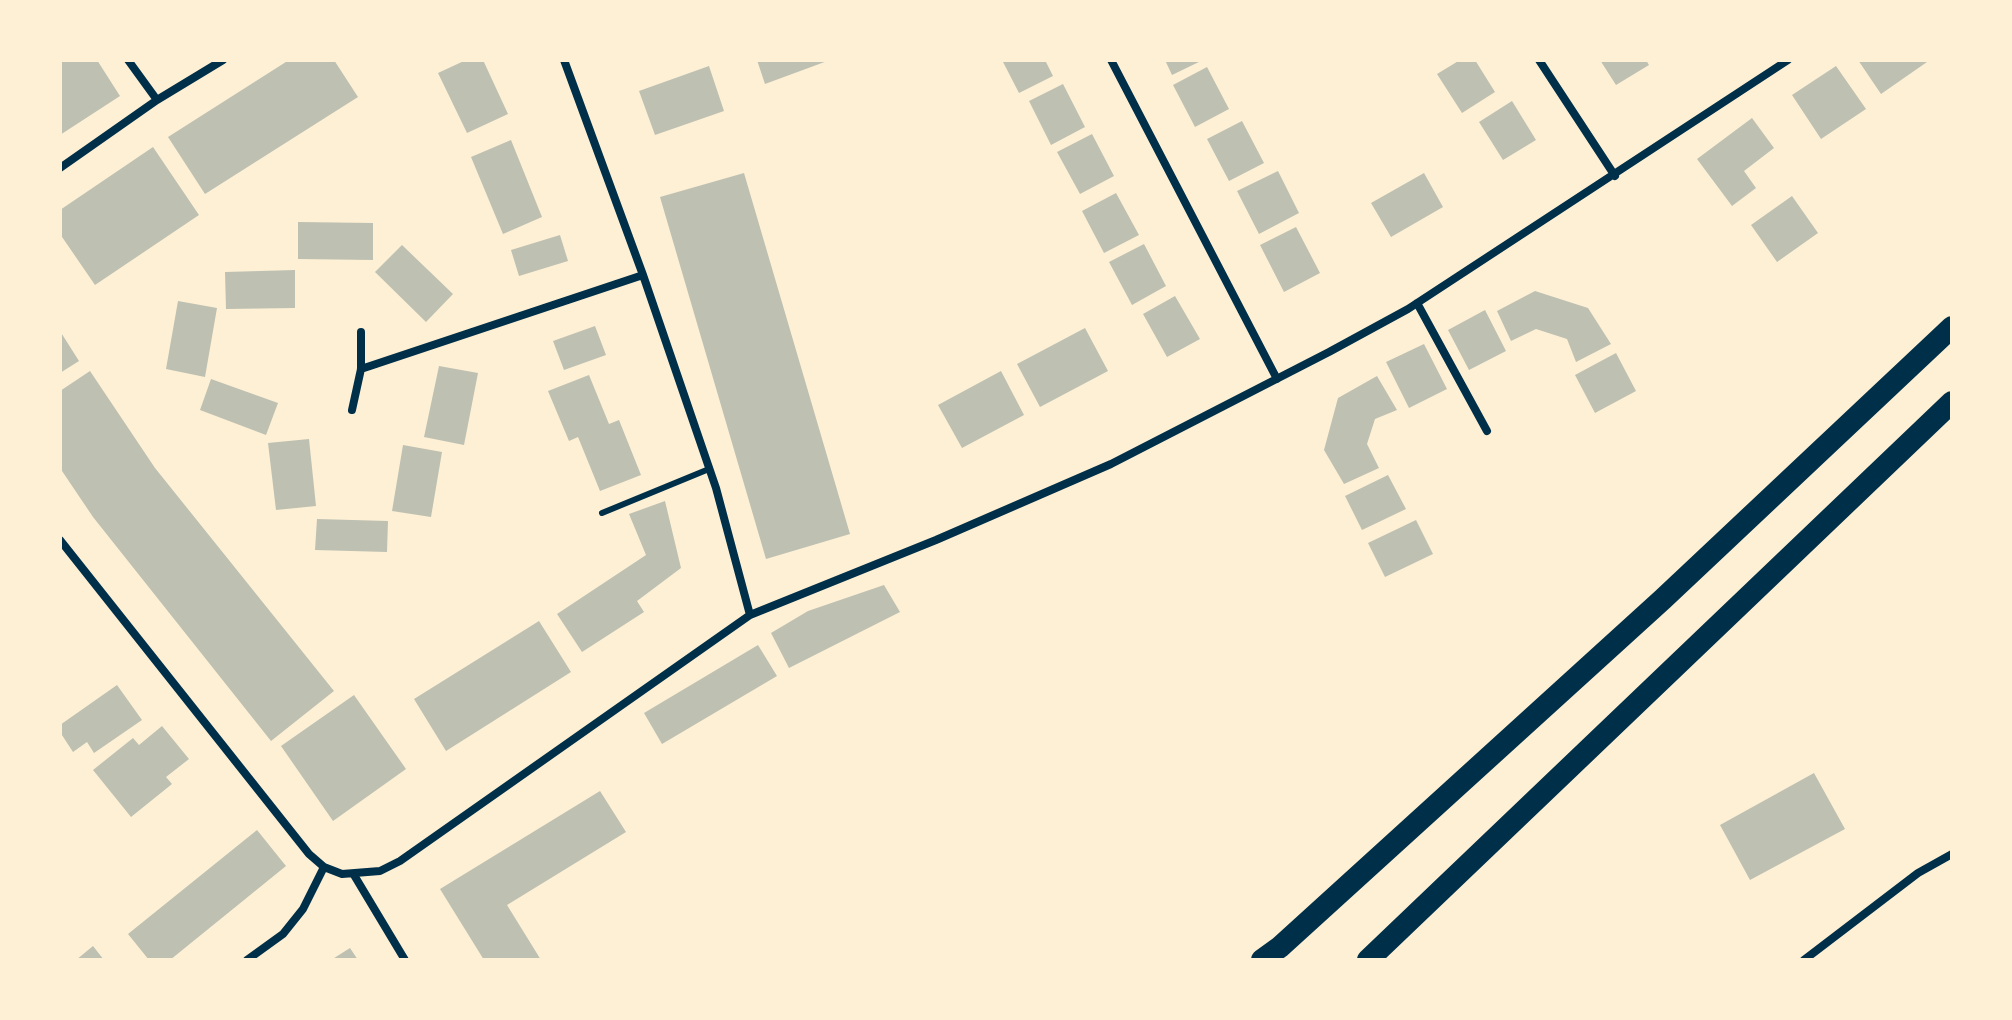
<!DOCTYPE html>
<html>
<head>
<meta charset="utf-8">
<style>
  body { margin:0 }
  #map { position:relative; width:2012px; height:1020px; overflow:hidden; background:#fdf0d5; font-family:"Alegreya Sans",sans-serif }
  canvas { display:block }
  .frame { position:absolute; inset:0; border:62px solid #fdf0d5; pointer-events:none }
</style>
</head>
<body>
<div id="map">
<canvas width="2012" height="1020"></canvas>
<div class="frame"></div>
</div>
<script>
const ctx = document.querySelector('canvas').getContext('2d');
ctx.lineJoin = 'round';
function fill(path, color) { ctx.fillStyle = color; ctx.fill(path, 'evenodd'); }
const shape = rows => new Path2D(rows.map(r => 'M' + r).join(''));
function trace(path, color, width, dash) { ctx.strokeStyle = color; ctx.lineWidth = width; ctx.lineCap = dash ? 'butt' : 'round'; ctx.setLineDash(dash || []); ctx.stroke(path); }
fill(shape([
  [60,60,97,60,120,96,60,135],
  [289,60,334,60,358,97,205,194,168,137],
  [466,60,483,60,508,114,467,133,438,73],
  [757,60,830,60,765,84],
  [1002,60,1045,60,1053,76,1019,93],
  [1165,60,1203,60,1172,75],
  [1460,60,1475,60,1495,92,1462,113,1437,74],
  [1600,60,1646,60,1649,65,1616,85],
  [1858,60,1926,60,1927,62,1881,94],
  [709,66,724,111,655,135,639,91],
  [1836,66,1866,109,1821,139,1792,95],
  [1207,67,1229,109,1195,127,1173,85],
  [1063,84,1085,127,1051,145,1029,101],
  [1512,101,1536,140,1503,160,1479,122],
  [1752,118,1774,148,1744,171,1756,188,1732,206,1697,159],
  [1242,121,1264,163,1229,181,1207,139],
  [1092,134,1114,176,1080,194,1057,152],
  [511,140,542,217,503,234,471,157],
  [153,147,199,215,95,285,60,234,60,210],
  [1278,171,1299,213,1259,234,1237,191],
  [744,173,850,534,766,559,660,197],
  [1424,173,1443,207,1391,237,1371,203],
  [1116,193,1139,235,1104,253,1082,211],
  [1792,196,1818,233,1777,262,1751,225],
  [298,222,373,223,373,260,298,259],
  [1296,227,1320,273,1284,292,1260,245],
  [560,235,568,261,519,276,511,250],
  [1144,244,1166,286,1132,305,1109,262],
  [402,245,453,294,426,322,375,272],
  [295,270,295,308,226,309,225,272],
  [1535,291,1588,308,1611,344,1576,362,1567,339,1536,329,1511,341,1497,311],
  [1175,296,1200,339,1167,357,1143,314],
  [178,301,217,308,205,377,166,369],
  [1485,310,1506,351,1469,370,1448,330],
  [595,326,606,355,564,370,553,341],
  [1085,328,1108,371,1040,407,1017,364],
  [60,331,79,361,60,373],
  [1424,344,1447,389,1409,408,1386,362],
  [1616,353,1636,391,1595,413,1575,375],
  [439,366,478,373,464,445,424,437],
  [90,371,155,468,334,691,271,741,93,517,60,468,60,391],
  [1001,371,1024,415,962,448,938,405],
  [589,375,609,424,619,420,641,475,600,491,578,437,569,441,548,391],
  [1377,376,1397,410,1375,419,1367,444,1379,468,1344,484,1324,450,1338,398],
  [211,379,278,403,266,435,200,410],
  [309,439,316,506,276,510,268,443],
  [403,445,442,452,431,517,392,511],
  [1388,475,1406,509,1362,530,1345,496],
  [665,501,681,568,637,601,644,612,582,652,557,614,646,555,629,514],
  [317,519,388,521,387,552,315,550],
  [1416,520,1433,554,1385,577,1368,543],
  [884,585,900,612,789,668,771,633,808,611],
  [539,621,571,672,446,751,414,699],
  [758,645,777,676,662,744,644,713],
  [117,685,142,720,94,753,87,742,73,752,60,732,60,725],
  [354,695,406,769,333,821,281,746],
  [162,726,189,759,166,777,172,784,131,817,93,770,133,738,139,745],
  [1814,773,1845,829,1750,880,1720,825],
  [600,791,626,832,507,905,541,960,484,960,440,889],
  [257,830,286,866,170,960,149,960,128,934],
  [93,946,104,960,76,960],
  [350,948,358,960,331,960]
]), '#bec0b2');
trace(shape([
  [602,513,709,469]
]), '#003049', 6);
trace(shape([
  [128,60,157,100],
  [564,60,643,275,716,488,750,615],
  [1111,60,1277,379],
  [1539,60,1615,176],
  [60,168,157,100,223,60],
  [1417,303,1487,431],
  [361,369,643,275],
  [352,410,361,369,361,332],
  [60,540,309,854,324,867,342,874,380,871,400,861,750,615,936,540,1111,464,1329,352,1408,309,1788,60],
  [354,875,405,960],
  [247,960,283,934,303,909,324,867],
  [1804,960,1918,873,1952,854]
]), '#003049', 8);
trace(shape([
  [1262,960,1280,947,1663,599,1952,327],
  [1368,960,1952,402]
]), '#003049', 22);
</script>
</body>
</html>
